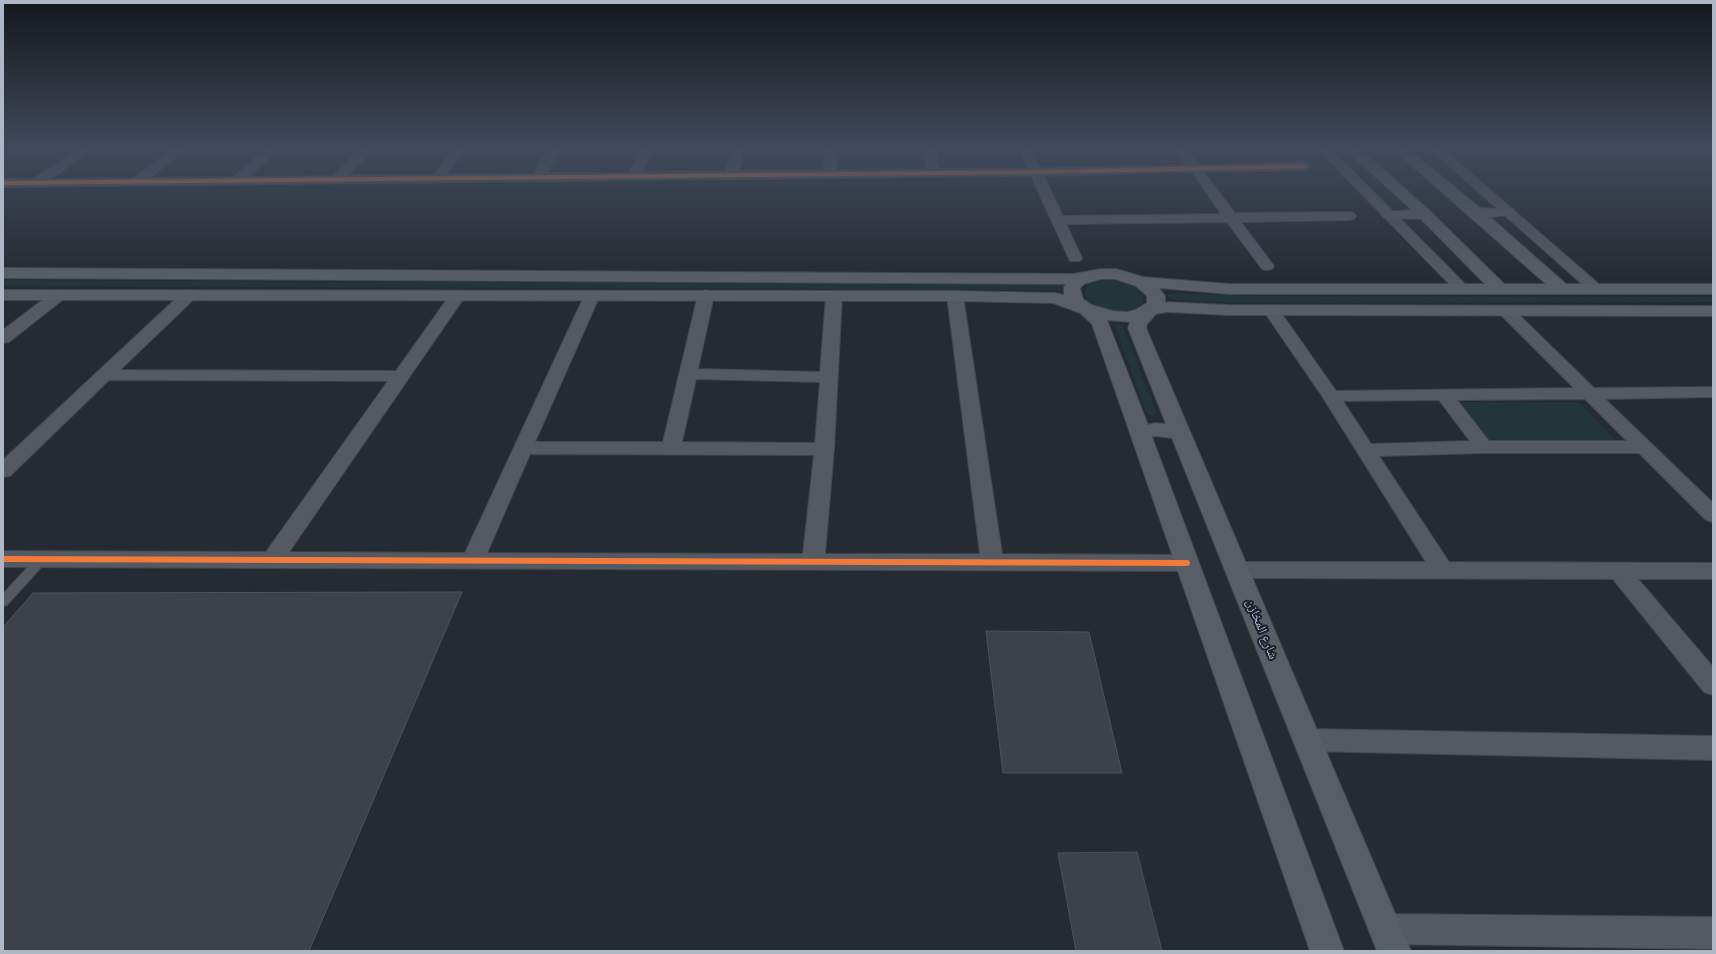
<!DOCTYPE html>
<html>
<head>
<meta charset="utf-8">
<style>
  body { margin:0 }
  #map { position:relative; width:1716px; height:954px; overflow:hidden; background:#252b33; font-family:"Golos Text",sans-serif }
  canvas { display:block }
  .frame { position:absolute; inset:0; border:4px solid #adb7c6; pointer-events:none }
</style>
</head>
<body>
<div id="map">
<canvas width="1716" height="954"></canvas>
<div class="frame"></div>
</div>
<script>
const ctx = document.querySelector('canvas').getContext('2d');
ctx.lineJoin = 'round';
function fill(path, color) { ctx.fillStyle = color; ctx.fill(path, 'evenodd'); }
const shape = rows => new Path2D(rows.map(r => 'M' + r).join(''));
function trace(path, color, width, dash) { ctx.strokeStyle = color; ctx.lineWidth = width; ctx.lineCap = dash ? 'butt' : 'round'; ctx.setLineDash(dash || []); ctx.stroke(path); }
function write(font, color, halo, rows, align = 'center') {
  ctx.font = font + ' "Golos Text","Noto Naskh Arabic",sans-serif'; ctx.lineWidth = 4; ctx.setLineDash([]); ctx.textBaseline = 'middle'; ctx.strokeStyle = halo; ctx.fillStyle = color; for (const [text, x, y, turn = 0] of rows) {
    ctx.save(); ctx.translate(x, y); ctx.rotate((+turn || 0) * Math.PI / 180); ctx.textAlign = isNaN(turn) ? turn : align; if (halo) ctx.strokeText(text, 0, 0); ctx.fillText(text, 0, 0); ctx.restore();
  }
}
fill(shape([
  [3,280,140,281,1065,284,1064,292,1052,290,832,289,3,286],
  [1108,280,1123,282,1136,288,1143,295,1143,303,1134,309,1120,311,1104,309,1091,303,1084,295,1086,288,1094,282],
  [1169,293,1261,296,1713,297,1713,302,1232,303,1175,300,1169,298,1167,296],
  [1115,323,1123,327,1156,412,1154,415,1149,415,1146,411,1116,330],
  [1459,402,1579,402,1615,440,1489,440]
]), '#223539');
const building = shape([
  [462,592,309,951,3,951,3,627,33,593,462,592],
  [986,631,1089,632,1122,773,1003,773,986,631],
  [1137,852,1162,951,1076,951,1058,853,1137,852]
]);
fill(building, '#3d4249');
trace(building, '#4c525c', 1);
const lane = shape([
  [41,556,45,557,47,560,45,563,7,605,3,606,3,594,37,557,41,556]
]);
const street = shape([
  [80,148,94,148,51,179,134,178,173,148,186,148,150,178,233,177,267,148,280,148,249,177,333,176,361,148,374,148,348,175,434,175,454,148,466,148,447,174,534,174,548,148,560,148,547,173,629,173,641,148,653,148,642,172,726,171,732,148,744,148,739,171,824,170,824,148,836,148,836,170,926,169,923,148,935,148,939,169,1028,168,1019,148,1031,148,1040,168,1186,165,1174,148,1186,148,1199,165,1306,162,1312,166,1306,170,1204,172,1235,213,1349,212,1354,213,1356,216,1354,219,1349,220,1241,222,1274,266,1272,269,1267,270,1262,269,1227,222,1066,224,1082,258,1080,261,1070,261,1031,176,3,187,3,179,33,179,80,148],
  [1192,172,1221,214,1063,216,1044,176,1192,172],
  [1317,148,1330,148,1467,286,1470,289,1467,292,1457,292,1317,148],
  [1429,148,1442,148,1601,286,1604,289,1601,292,1591,292,1429,148],
  [59,290,65,292,67,295,65,298,9,342,3,343,3,330,53,292,59,290],
  [189,290,195,292,197,295,195,298,120,370,396,371,452,292,464,292,466,295,289,552,465,553,586,292,598,292,600,295,535,442,663,442,698,295,700,292,706,290,712,292,714,295,698,369,820,372,826,296,828,293,834,291,840,293,842,296,834,449,825,554,980,554,947,296,949,293,955,291,961,293,963,296,1002,554,1187,555,1195,557,1198,563,1195,569,1187,571,3,567,3,551,266,552,388,381,109,380,10,476,3,477,3,460,183,292,189,290],
  [696,379,820,382,815,443,682,442,696,379],
  [530,454,814,455,803,554,487,553,530,454],
  [1271,305,1277,307,1336,391,1574,388,1500,314,1498,311,1500,308,1506,306,1512,308,1594,388,1713,387,1713,397,1605,399,1713,503,1713,522,1706,520,1639,453,1484,453,1379,456,1449,562,1713,563,1713,579,1638,579,1713,667,1713,695,1704,692,1613,579,1237,578,1229,576,1226,570,1229,564,1237,562,1426,562,1322,396,1263,310,1265,307,1271,305],
  [1585,399,1627,441,1489,441,1457,400,1585,399],
  [1439,400,1470,441,1371,444,1343,401,1439,400],
  [1307,729,1713,736,1713,760,1307,751,1298,748,1294,740,1298,732,1307,729],
  [1385,914,1713,917,1713,949,1385,944,1374,940,1370,929,1374,918,1385,914]
]);
const secondary = shape([
  [1344,148,1359,148,1430,211,1504,284,1546,284,1392,148,1407,148,1480,208,1513,209,1515,212,1513,215,1490,217,1566,284,1713,284,1713,294,1229,294,1159,288,1165,296,1165,302,1228,305,1713,306,1713,316,1228,315,1167,312,1156,314,1147,324,1146,328,1411,951,1377,951,1172,438,1156,436,1152,437,1344,951,1310,951,1092,324,1080,313,1053,303,955,301,3,300,3,290,955,291,1055,293,1064,295,1064,287,1066,284,3,278,3,268,1073,274,1101,269,1116,269,1143,277,1229,284,1485,284,1421,219,1384,218,1381,215,1384,212,1412,210,1344,148],
  [1101,279,1115,279,1136,286,1147,296,1147,303,1135,310,1127,312,1113,311,1092,305,1083,299,1080,288,1084,284,1101,279],
  [1107,320,1130,322,1128,328,1166,424,1155,423,1148,425,1107,320]
]);
trace(lane, '#42474e', 2);
trace(street, '#42474e', 2);
trace(secondary, '#42474e', 2);
fill(lane, '#545962');
fill(street, '#545962');
fill(secondary, '#585e66');
trace(shape([
  [3,183,1036,172,1306,166]
]), '#f17a3a', 4);
trace(shape([
  [3,559,1187,563]
]), '#f17a3a', 6);
const sky = ctx.createLinearGradient(0, 0, 0, 281);
sky.addColorStop(0, '#14181c');
sky.addColorStop(0.53, '#404a5b');
sky.addColorStop(1, '#404a5b00');
ctx.fillStyle = sky;
ctx.fillRect(0, 0, 1716, 281);
write('13px', '#adb7c6', '#18212e', [
  ["شارع المخازن",1262,629,68]
]);
</script>
</body>
</html>
